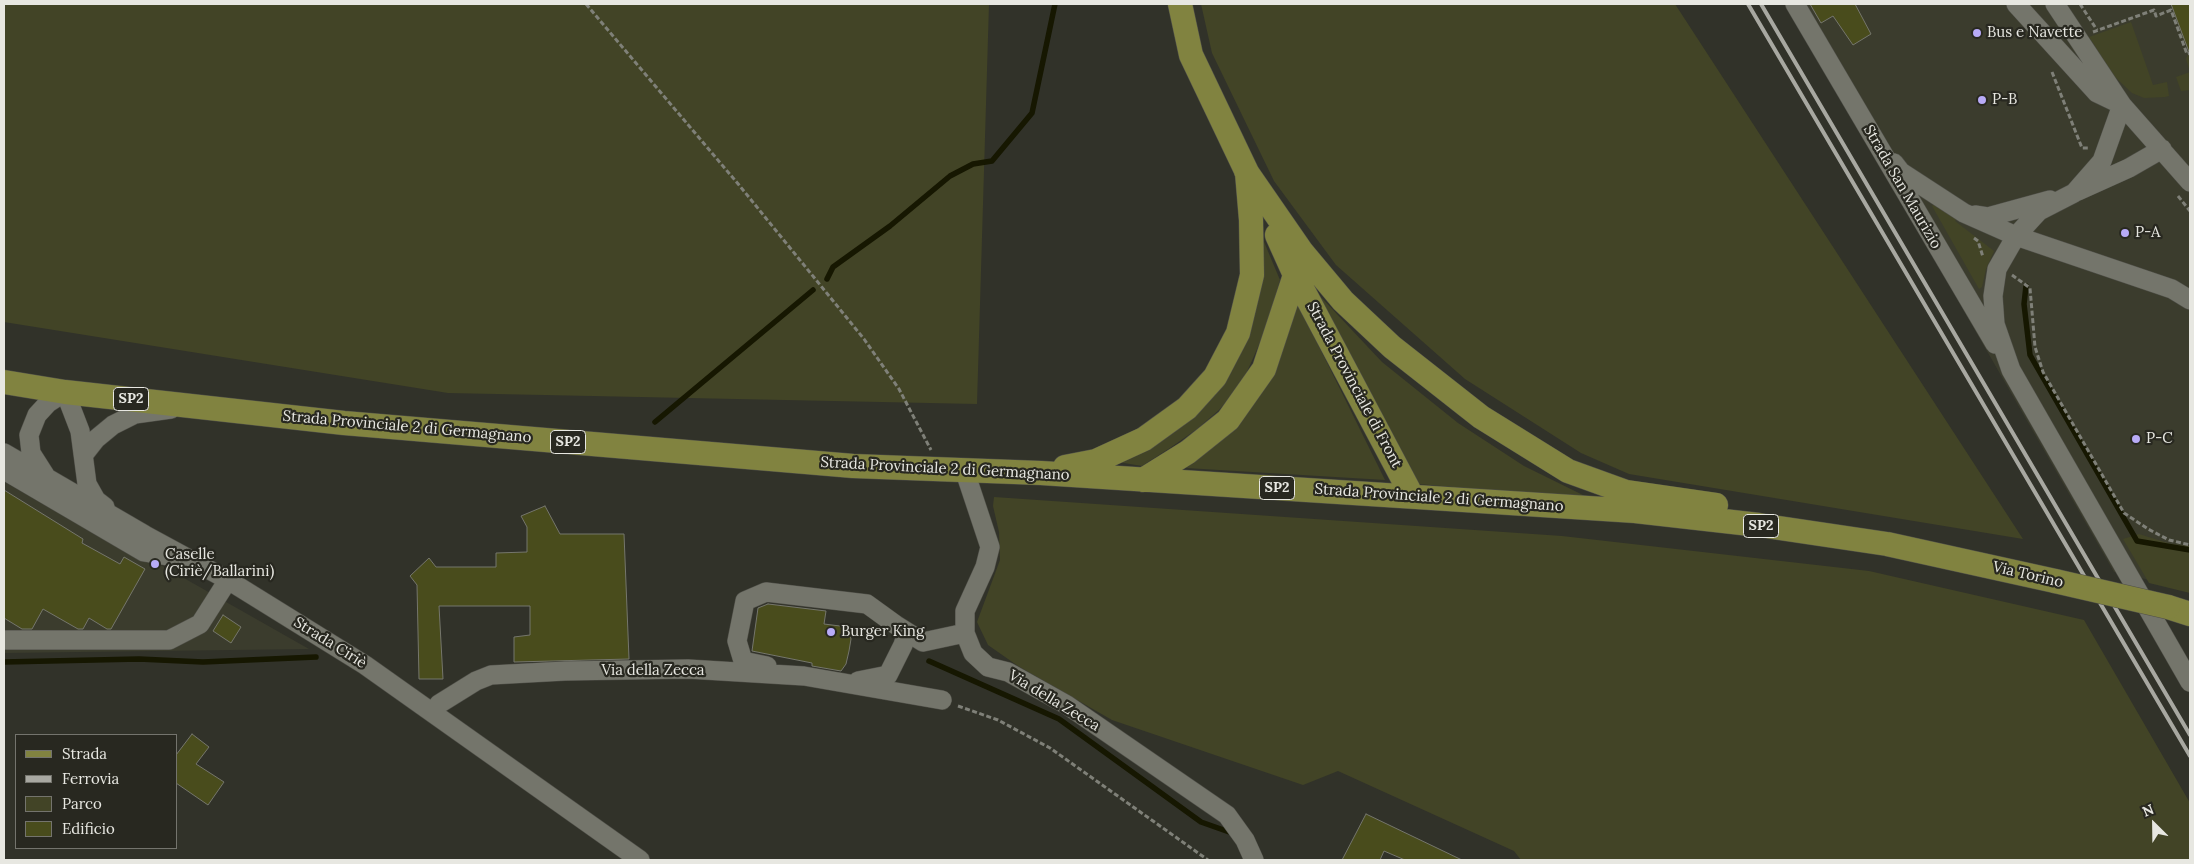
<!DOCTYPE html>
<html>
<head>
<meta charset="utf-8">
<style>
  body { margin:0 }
  #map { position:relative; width:2194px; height:864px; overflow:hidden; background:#313229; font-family:Lora,serif }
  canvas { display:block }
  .frame { position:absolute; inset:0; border:5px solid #e7e7e1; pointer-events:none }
  .legend { position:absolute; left:15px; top:734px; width:162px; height:115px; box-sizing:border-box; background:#282820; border:1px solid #74746d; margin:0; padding:6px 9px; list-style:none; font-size:15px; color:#e7e7e1 }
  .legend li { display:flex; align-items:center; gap:10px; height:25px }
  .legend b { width:25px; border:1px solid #74746d }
  .north { position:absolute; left:2129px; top:799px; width:50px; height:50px; -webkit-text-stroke:4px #282820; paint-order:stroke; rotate:337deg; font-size:14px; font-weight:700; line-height:20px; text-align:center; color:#e7e7e1 }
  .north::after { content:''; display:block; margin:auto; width:18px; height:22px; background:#e7e7e1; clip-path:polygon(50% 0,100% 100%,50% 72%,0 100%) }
</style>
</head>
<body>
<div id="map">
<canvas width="2194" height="864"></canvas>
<div class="frame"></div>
<ul class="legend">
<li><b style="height:6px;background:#818340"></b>Strada</li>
<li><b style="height:6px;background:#a8a8a1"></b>Ferrovia</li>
<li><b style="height:14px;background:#424426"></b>Parco</li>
<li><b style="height:14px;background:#494c1c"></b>Edificio</li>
</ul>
<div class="north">N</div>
</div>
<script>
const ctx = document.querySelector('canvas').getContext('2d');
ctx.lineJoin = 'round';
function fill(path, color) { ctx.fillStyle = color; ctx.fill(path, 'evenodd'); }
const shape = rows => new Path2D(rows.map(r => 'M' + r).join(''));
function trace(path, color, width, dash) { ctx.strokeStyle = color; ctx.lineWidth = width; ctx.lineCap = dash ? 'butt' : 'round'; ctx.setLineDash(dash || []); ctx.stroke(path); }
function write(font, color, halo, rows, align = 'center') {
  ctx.font = font + ' Lora,serif'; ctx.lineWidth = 4.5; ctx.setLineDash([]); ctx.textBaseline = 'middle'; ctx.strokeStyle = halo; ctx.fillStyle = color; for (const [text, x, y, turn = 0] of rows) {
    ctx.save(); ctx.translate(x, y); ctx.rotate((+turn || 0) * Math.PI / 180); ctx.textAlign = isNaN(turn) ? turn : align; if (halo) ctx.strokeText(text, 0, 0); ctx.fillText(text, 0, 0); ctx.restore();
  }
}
fill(shape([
  [1784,4,2190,4,2190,589,2114,572,1857,125],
  [4,476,309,649,4,653]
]), '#3b3c2d');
fill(shape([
  [4,4,989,4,977,404,448,393,4,322],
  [1201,4,1675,4,2023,539,1629,474,1581,453,1465,379,1336,265,1274,181,1212,53],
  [2131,22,2153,85,2167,82,2169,96,2165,97,2144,98,2132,93,2114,76,2089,37],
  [2190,49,2190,90,2181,91,2176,77,2190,72,2186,59],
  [1935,203,1958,217,1955,221,1994,251,1986,269,1982,287,1979,289,1932,206],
  [1262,237,1280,280,1267,327,1241,385,1219,410,1197,429,1170,448,1142,466,1118,462,1206,402],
  [1319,295,1382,362,1458,423,1524,466,1591,499,1418,484],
  [1298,304,1385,480,1186,468,1236,426],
  [994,497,1562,536,1869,571,2084,620,2190,803,2190,860,1521,860,1514,851,1338,771,1303,785,1112,720,1018,666,988,645,977,622,1000,560,999,532,993,506],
  [2139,534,2171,544,2190,546,2190,593,2149,583,2123,539]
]), '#424426');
trace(shape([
  [827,279,833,267,890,226,950,176,973,164,992,161,1032,113,1055,4],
  [2026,286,2024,304,2030,355,2137,541,2190,550],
  [655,422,813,290],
  [929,661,1059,719,1201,822,1232,833],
  [4,662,139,659,203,662,316,657]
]), '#161701', 5.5);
const building = shape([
  [1810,4,1855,4,1871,34,1853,45,1833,16,1821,23,1810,4],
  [2171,4,2190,4,2190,52,2189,52,2171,4],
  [4,490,83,539,82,543,120,564,124,557,145,569,111,629,107,629,89,618,83,629,78,629,43,609,32,629,22,629,4,618,4,490],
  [545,506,560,534,624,534,629,659,514,662,514,637,530,635,530,606,439,606,443,679,419,679,417,585,410,576,429,558,436,567,496,567,496,553,527,552,527,527,521,516,545,506],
  [768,604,826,611,824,624,848,627,851,639,849,651,846,664,841,671,812,666,812,663,752,651,758,608,768,604],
  [223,615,241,627,231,643,213,631,223,615],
  [192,734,209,747,196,764,224,782,208,805,176,783,176,755,192,734],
  [1366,814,1462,860,1405,860,1384,851,1380,860,1342,860,1366,814]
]);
fill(building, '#494c1c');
trace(building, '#75766c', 1);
const minor = shape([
  [1795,4,1995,344],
  [2016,4,2097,93,2122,105,2190,182],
  [2055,4,2122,105,2102,161,2074,193,2039,211,2016,236,1997,269,1993,296,1995,324,2011,370,2190,682],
  [1894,163,1901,172,1964,213,2016,236,2172,289,2190,300],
  [2078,191,2129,168,2162,149],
  [1975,215,1988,217,2050,200],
  [4,453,145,535,228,580,365,665,640,860],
  [85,453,96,439,113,425,135,414,171,409],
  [964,469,990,547,985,567,965,611,965,633,973,653,988,667,1008,672,1067,705,1227,815,1245,840,1254,860],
  [4,470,144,552,173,557],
  [45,475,31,453,29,435,37,415,48,403,65,392,80,431,87,484,96,500,105,507],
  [4,640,169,640,200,624,228,580],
  [767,666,743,661,737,641,745,601,766,592,867,604,896,625,923,642,965,633],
  [858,681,888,675,903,645,907,632],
  [434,712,439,704,476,681,491,675,565,671,688,669,804,676,942,700]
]);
const major = shape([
  [1180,4,1191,55,1253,185],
  [1246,171,1302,252,1343,301,1392,347,1481,417,1568,471,1626,492,1716,505],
  [1277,235,1295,275,1412,496],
  [4,382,65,392,344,423,853,466,1041,473,1635,511,1759,525,1887,544,2055,581],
  [1065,467,1096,461,1144,439,1187,408,1215,377,1238,333,1252,275,1251,220,1247,173],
  [1143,480,1188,452,1228,420,1264,369,1295,275],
  [2168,607,2190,614]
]);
trace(minor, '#4f4f48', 20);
trace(major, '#4f4f48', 25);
trace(shape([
  [586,4,739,185,864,339,899,389,931,450],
  [2080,4,2097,30],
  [2093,32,2154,10,2156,16,2171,10,2187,54,2190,53],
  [2052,72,2082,148,2089,148],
  [2178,196,2190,211],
  [1974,238,1978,241,1983,257],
  [2012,275,2030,288,2035,347,2043,372,2124,513,2148,529,2169,540,2190,545],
  [958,706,998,720,1050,748,1208,860]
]), '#7f8078', 3, [5, 2.5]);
trace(minor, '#74756b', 19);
trace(major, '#818340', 24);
trace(shape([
  [1748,4,2190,756],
  [1761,4,2190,735]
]), '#a8a8a1', 4);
const majorBridge = shape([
  [2055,581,2168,607]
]);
trace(majorBridge, '#4f4f48', 25, []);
trace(majorBridge, '#818340', 24);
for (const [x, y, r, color] of [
  [1977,33,5,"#b8abf7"],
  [1982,100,5,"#b8abf7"],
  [2125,233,5,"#b8abf7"],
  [2136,439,5,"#b8abf7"],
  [155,564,5,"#b8abf7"],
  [831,632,5,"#b8abf7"]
]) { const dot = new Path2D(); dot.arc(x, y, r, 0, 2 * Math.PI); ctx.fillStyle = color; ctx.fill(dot); trace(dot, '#282820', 2); }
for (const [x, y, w] of [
  [131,399,35],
  [568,442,35],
  [1277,488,35],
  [1761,526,35]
]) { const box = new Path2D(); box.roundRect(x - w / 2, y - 11.5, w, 23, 4); ctx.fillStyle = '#282820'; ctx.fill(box); trace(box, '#e7e7e1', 1); }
write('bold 14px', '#e7e7e1', null, [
  ["SP2",131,399],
  ["SP2",568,442],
  ["SP2",1277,488],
  ["SP2",1761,526]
]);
write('15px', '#e7e7e1', '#282820', [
  ["Bus e Navette",1987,33],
  ["P-B",1992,100],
  ["P-A",2135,233],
  ["P-C",2146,439],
  ["Caselle",165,555],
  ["(Ciriè/Ballarini)",165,572],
  ["Burger King",841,632]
], 'left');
write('15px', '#e7e7e1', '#282820', [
  ["Strada San Maurizio",1902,187,60],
  ["Strada Provinciale di Front",1354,385,62],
  ["Strada Provinciale 2 di Germagnano",407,427,5],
  ["Strada Provinciale 2 di Germagnano",945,469,3],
  ["Strada Provinciale 2 di Germagnano",1439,498,4],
  ["Via Torino",2028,575,13],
  ["Strada Ciriè",330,643,32],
  ["Via della Zecca",653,671],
  ["Via della Zecca",1054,701,31]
]);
</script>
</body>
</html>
